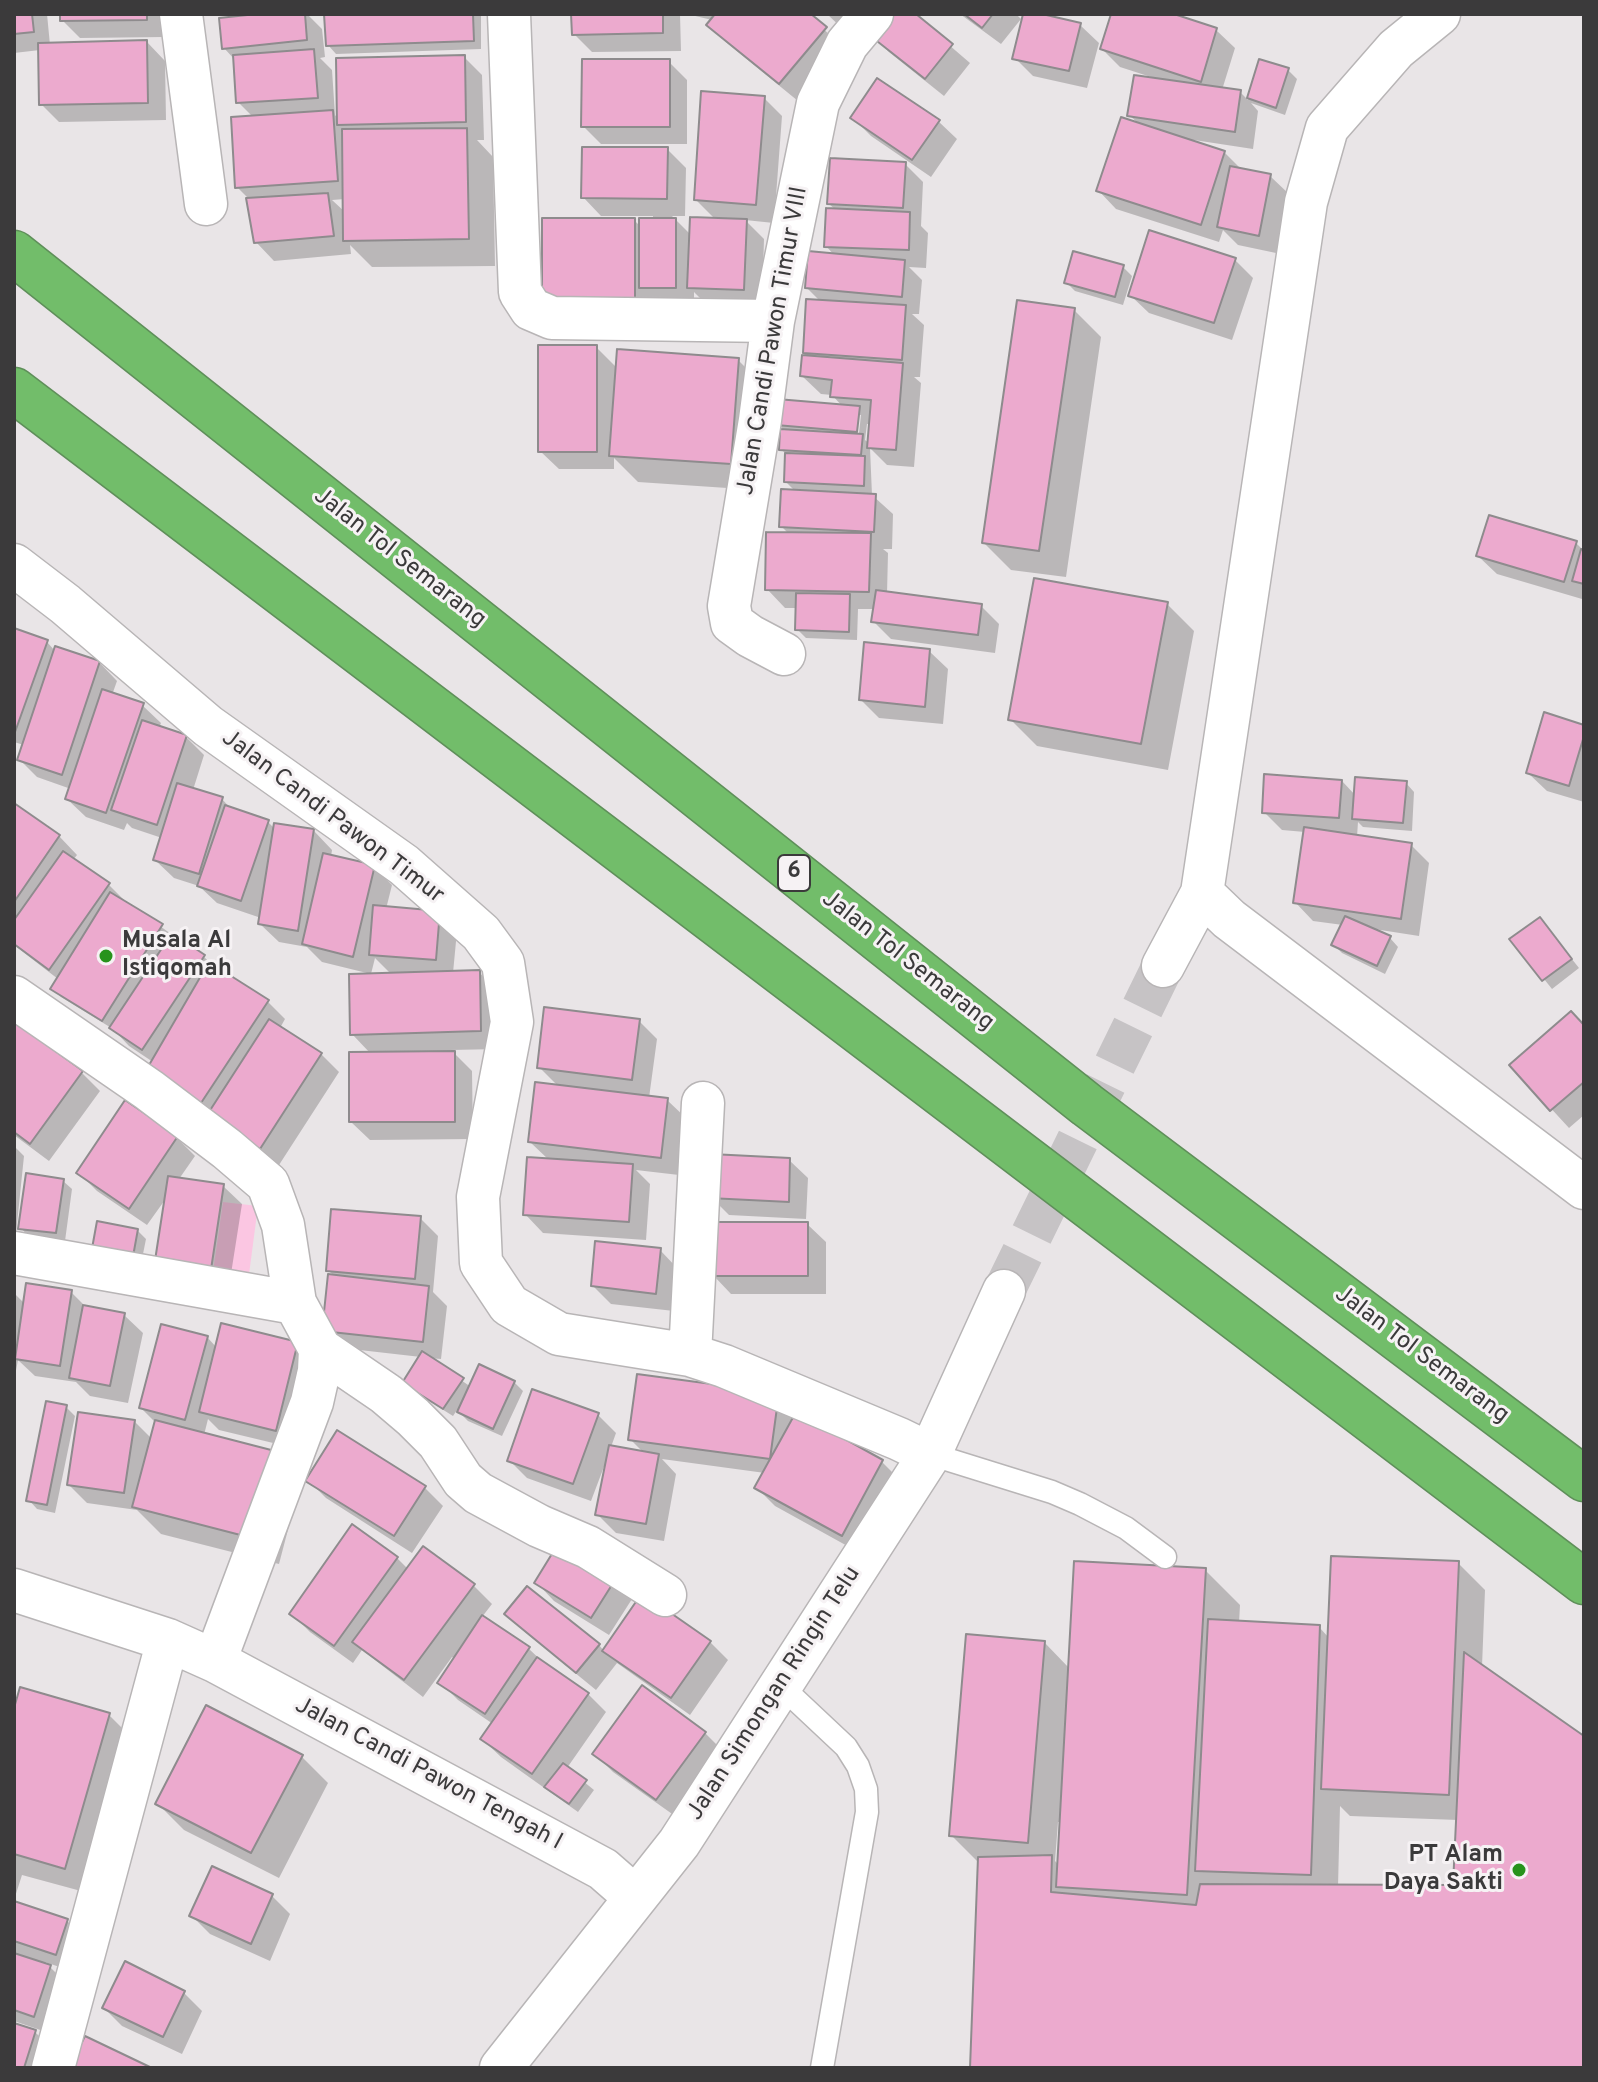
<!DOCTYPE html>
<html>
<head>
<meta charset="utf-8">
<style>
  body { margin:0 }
  #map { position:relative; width:1598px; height:2082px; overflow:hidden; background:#e9e5e7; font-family:Overpass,sans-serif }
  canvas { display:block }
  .frame { position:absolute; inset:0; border:16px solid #3b3a3b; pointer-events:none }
</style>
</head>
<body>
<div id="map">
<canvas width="1598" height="2082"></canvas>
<div class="frame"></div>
</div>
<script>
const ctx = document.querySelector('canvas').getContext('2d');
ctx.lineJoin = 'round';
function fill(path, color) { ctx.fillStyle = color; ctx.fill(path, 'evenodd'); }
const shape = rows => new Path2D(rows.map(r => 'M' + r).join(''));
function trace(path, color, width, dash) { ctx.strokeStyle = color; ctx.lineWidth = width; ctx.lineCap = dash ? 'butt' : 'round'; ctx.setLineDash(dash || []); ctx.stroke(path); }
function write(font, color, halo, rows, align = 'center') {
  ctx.font = font + ' Overpass,sans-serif'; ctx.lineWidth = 6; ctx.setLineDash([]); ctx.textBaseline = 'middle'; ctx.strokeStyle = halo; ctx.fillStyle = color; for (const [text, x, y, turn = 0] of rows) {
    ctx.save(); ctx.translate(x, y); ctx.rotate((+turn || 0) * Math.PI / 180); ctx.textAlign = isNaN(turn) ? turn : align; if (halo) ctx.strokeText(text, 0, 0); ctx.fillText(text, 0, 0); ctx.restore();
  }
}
fill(shape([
  [223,1202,258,1206,248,1282,212,1278]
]), '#fbc6e2');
fill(shape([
  [14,14,47,14,50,45,147,42,165,61,166,120,59,122,41,104,40,50,14,53],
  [62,14,164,14,164,37,80,38,62,20],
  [227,14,307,14,322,29,325,57,320,58,332,70,335,115,339,120,464,57,482,75,484,140,477,140,493,157,495,266,372,267,350,245,351,254,274,261,256,242,247,197,237,187,254,118,238,102,235,60,224,48,232,19],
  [345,199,345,212,332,200],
  [326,14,481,14,481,49,336,54,328,45],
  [573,14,680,14,681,51,592,52,574,34],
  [687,14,807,14,843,47,798,101,727,43,709,25,712,20],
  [827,14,864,14,846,32],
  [913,14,970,63,944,96,889,52,871,34],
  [960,14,1016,14,1021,19,1001,44],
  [1025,14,1080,25,1099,43,1087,88,1033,76,1015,58],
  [1113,14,1167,14,1216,30,1235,48,1222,90,1240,92,1248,100,1261,61,1288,70,1297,79,1285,115,1251,103,1258,111,1253,149,1194,140,1194,142,1224,152,1243,171,1270,176,1289,194,1276,253,1238,245,1223,230,1219,242,1116,209,1098,190,1139,124,1129,115,1151,77,1120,67,1102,49],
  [669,62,687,80,687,144,601,144,583,126],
  [764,98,782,116,774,223,745,220,764,239,762,307,708,306,694,292,694,305,659,305,652,298,652,316,562,316,634,220,641,227,653,220,653,216,601,216,583,197,667,149,686,168,685,216,672,216,692,236,716,220,696,200],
  [853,118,938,121,957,139,931,177,871,136],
  [905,164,923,182,921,226,928,233,926,268,909,267,922,280,919,314,912,314,924,325,920,377,914,377,921,383,914,467,887,465,870,448,872,495,893,514,892,549,883,549,888,553,887,594,981,606,999,624,995,653,891,639,873,621,875,609,858,609,857,640,806,638,797,629,798,608,785,608,767,589,789,534,781,526,796,492,786,482,787,455,781,449,786,432,778,424,843,407,832,395,821,394,802,376,810,358,805,353,821,302,807,288,835,256,826,246,837,211,829,204],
  [857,415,861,415,858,442,854,442],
  [867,424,871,424,869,443,865,440],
  [1235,260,1253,278,1232,340,1149,313,1130,295],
  [1123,267,1132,276,1123,305,1075,291,1066,282],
  [1074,310,1101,337,1066,577,1011,570,984,543],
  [596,347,617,368,738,360,765,387,757,490,638,482,614,458,614,469,559,469,540,451],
  [1576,543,1584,551,1582,599,1497,574,1478,556],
  [1167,604,1194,631,1168,770,1037,746,1010,719],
  [14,630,47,642,55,651,99,662,117,681,112,695,142,705,161,723,159,728,186,737,204,755,193,790,222,799,232,810,268,822,275,829,314,831,332,850,331,857,374,867,392,885,386,909,439,913,457,931,453,973,479,972,497,991,499,1049,451,1050,472,1071,473,1139,370,1140,351,1122,371,1054,352,1034,392,975,375,958,371,974,322,962,307,947,279,942,260,924,261,918,217,903,199,886,174,878,155,860,162,838,132,828,127,823,124,830,86,817,67,799,71,789,37,777,19,759,24,745,14,742],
  [929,651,948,669,943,724,879,718,861,700],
  [1584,727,1584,802,1547,791,1528,773],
  [1342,781,1356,796,1406,783,1414,792,1412,831,1363,827,1358,822,1357,837,1411,845,1429,863,1419,936,1374,929,1390,938,1398,947,1385,974,1342,953,1334,945,1343,925,1313,921,1295,902,1305,832,1282,830,1264,812],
  [14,806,59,836,77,855,73,860,109,885,127,903,204,957,217,969,267,1001,285,1019,280,1028,321,1054,339,1072,279,1165,228,1132,153,1062,129,1046,113,1029,61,997,53,988,58,979,14,945],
  [1540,919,1579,968,1552,989,1512,939],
  [639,1021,657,1039,649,1098,667,1100,686,1118,679,1175,636,1170,650,1184,646,1240,543,1233,525,1214,549,1160,530,1142,559,1087,539,1067],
  [14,1023,82,1073,100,1091,49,1161,14,1135],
  [1584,1026,1584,1115,1569,1128,1512,1066],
  [126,1103,177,1138,195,1156,179,1179,223,1186,242,1204,228,1293,167,1197,147,1225,97,1191,79,1173],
  [14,1146,24,1156,15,1243,14,1243],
  [789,1160,808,1178,806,1219,729,1215,711,1197],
  [63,1181,72,1189,65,1241,29,1237,21,1228],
  [420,1218,438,1236,433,1292,447,1306,441,1359,429,1358,471,1387,514,1382,523,1391,502,1436,468,1421,457,1410,453,1416,413,1391,421,1357,342,1348,324,1330,334,1276,328,1270],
  [807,1224,826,1242,826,1294,731,1294,713,1275],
  [137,1230,146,1239,140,1269,101,1262],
  [660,1250,678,1269,674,1311,611,1304,593,1286],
  [71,1292,86,1307,124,1315,143,1333,128,1403,90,1396,76,1382,35,1376,18,1360,14,1381,14,1293,25,1304],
  [207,1337,217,1348,297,1344,315,1362,294,1448,219,1430,208,1419,204,1435,301,1480,279,1564,161,1534,137,1510,87,1503,69,1485,134,1421,152,1439,156,1423,141,1408],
  [638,1377,796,1414,882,1462,900,1480,860,1553,775,1506,757,1488,765,1473,662,1459,676,1474,664,1541,616,1533,598,1515,607,1465,605,1464,591,1501,527,1478,509,1460,598,1415,616,1433,611,1447,644,1453,630,1439],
  [66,1407,75,1416,55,1513,37,1509,29,1500],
  [308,1480,425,1488,443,1506,412,1553,326,1498],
  [423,1549,474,1586,492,1604,482,1617,528,1648,546,1665,588,1694,606,1712,567,1768,594,1790,578,1812,501,1757,482,1739,493,1724,458,1700,440,1682,455,1659,452,1657,423,1697,362,1650,353,1663,310,1632,292,1614,397,1558,408,1569],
  [1458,1563,1485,1590,1482,1667,1584,1739,1584,2068,972,2068,978,1862,951,1835,1044,1642,1070,1669,1205,1570,1240,1605,1239,1623,1319,1627,1330,1639],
  [1340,1806,1350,1816,1458,1820,1454,1887,1338,1887],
  [1058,1822,1062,1822,1059,1865,1055,1861],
  [614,1581,632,1599,609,1635,554,1601,536,1582],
  [507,1614,599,1645,604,1651,710,1642,728,1660,690,1715,617,1663,596,1690,525,1632],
  [14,1715,109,1715,136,1742,92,1894,22,1875,14,1900],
  [705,1733,723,1751,675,1816,613,1772,595,1754],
  [301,1756,328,1783,279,1878,184,1830,157,1803],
  [272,1896,290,1914,270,1961,210,1934,192,1916],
  [14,1903,66,1920,85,1938,74,1972,45,1962,68,1985,52,2034,14,2021],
  [125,1964,184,1993,202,2011,182,2054,122,2026,104,2008],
  [14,2025,33,2030,53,2050,47,2068,14,2068]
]), '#0003');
const building = shape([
  [14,14,32,14,34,32,14,34,14,14],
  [60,14,147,14,147,20,60,21,60,14],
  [257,14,305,14,307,40,222,49,219,18,257,14],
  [324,14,473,14,474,41,326,46,324,14],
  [571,14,663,14,663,33,572,35,571,14],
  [715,14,811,14,827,27,779,84,706,25,715,14],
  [885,14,916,14,953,44,925,79,868,34,885,14],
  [964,14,993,14,982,28,964,14],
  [1023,14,1042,14,1081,23,1069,71,1012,59,1023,14],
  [1111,14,1174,14,1217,28,1201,82,1100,49,1111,14],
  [147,40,148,103,39,105,38,43,147,40],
  [314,49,318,98,236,103,233,55,314,49],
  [465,55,466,122,337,125,336,58,465,55],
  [582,59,670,59,670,127,581,127,582,59],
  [1259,59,1289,68,1276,108,1247,98,1259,59],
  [1134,75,1241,90,1235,132,1127,116,1134,75],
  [877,78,940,120,912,160,850,118,877,78],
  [701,91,765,96,756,205,694,200,701,91],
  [333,110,338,181,235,188,231,117,333,110],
  [1121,117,1225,151,1201,225,1096,191,1121,117],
  [467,128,469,239,343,241,342,129,467,128],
  [582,147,668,147,667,199,581,198,582,147],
  [830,158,906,162,903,208,827,204,830,158],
  [1230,166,1271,174,1259,236,1217,227,1230,166],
  [328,193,334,236,254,243,246,198,328,193],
  [826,208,910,212,909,250,824,247,826,208],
  [690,217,747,219,744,290,687,288,690,217],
  [542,218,635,218,635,299,542,299,542,218],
  [639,218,676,218,676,288,639,288,639,218],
  [1149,230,1236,258,1214,323,1128,296,1149,230],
  [808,251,905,260,902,297,805,288,808,251],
  [1073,251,1124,265,1115,297,1064,283,1073,251],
  [806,299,906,305,902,360,803,353,806,299],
  [1017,300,1075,308,1039,551,982,543,1017,300],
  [538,345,597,345,597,452,538,452,538,345],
  [617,349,739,358,731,464,609,456,617,349],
  [802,355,903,363,896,450,867,448,871,400,830,397,832,380,800,376,802,355],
  [777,399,860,406,857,432,776,425,777,399],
  [780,429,863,434,861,455,779,450,780,429],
  [785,453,865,456,864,486,784,482,785,453],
  [781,489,876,494,874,532,779,527,781,489],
  [1489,515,1577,541,1564,582,1476,556,1489,515],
  [766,532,871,533,869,592,765,590,766,532],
  [1581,549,1584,550,1584,584,1572,581,1581,549],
  [1034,578,1168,602,1141,744,1008,720,1034,578],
  [876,590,982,604,978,635,871,622,876,590],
  [796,593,850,594,849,632,795,630,796,593],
  [14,628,48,640,15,732,14,732,14,628],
  [864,642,930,649,925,707,859,700,864,642],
  [55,646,100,661,62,775,17,760,55,646],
  [102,689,144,703,106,813,65,799,102,689],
  [1544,712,1584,725,1584,736,1569,786,1526,773,1544,712],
  [142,720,187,735,157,825,111,810,142,720],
  [1264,774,1342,780,1339,818,1262,813,1264,774],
  [1355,777,1407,781,1403,823,1352,819,1355,777],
  [177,783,223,797,199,874,153,860,177,783],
  [14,803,60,835,14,902,14,803],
  [225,805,269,820,241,901,197,886,225,805],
  [274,823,314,829,298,931,258,924,274,823],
  [1304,827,1412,843,1401,919,1293,903,1304,827],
  [63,851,110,883,49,970,14,944,14,920,63,851],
  [323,853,375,865,353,957,302,944,323,853],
  [110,892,163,924,102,1021,50,989,110,892],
  [373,905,440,911,436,960,369,955,373,905],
  [1345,916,1391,936,1377,966,1331,945,1345,916],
  [1540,917,1572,959,1542,981,1509,939,1540,917],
  [172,933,205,955,142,1050,109,1028,172,933],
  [209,962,269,1000,201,1103,145,1072,209,962],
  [480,970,481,1031,350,1035,349,974,480,970],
  [544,1007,640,1019,632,1080,537,1068,544,1007],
  [1571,1011,1584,1025,1584,1082,1550,1111,1509,1065,1571,1011],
  [269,1019,322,1053,260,1149,207,1115,269,1019],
  [14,1021,83,1071,30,1144,14,1132,14,1021],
  [455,1051,455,1122,349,1122,349,1052,455,1051],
  [535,1082,668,1098,661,1158,528,1142,535,1082],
  [125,1100,178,1136,129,1209,76,1173,125,1100],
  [711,1154,790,1158,789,1202,709,1198,711,1154],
  [527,1157,633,1164,629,1222,523,1215,527,1157],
  [26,1173,64,1179,56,1233,18,1229,26,1173],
  [168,1176,224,1184,210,1276,154,1267,168,1176],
  [331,1209,421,1216,415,1279,326,1271,331,1209],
  [97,1221,138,1229,132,1262,91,1254,97,1221],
  [711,1222,808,1222,808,1276,711,1276,711,1222],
  [595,1241,661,1248,656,1294,591,1286,595,1241],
  [328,1274,429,1286,423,1342,322,1331,328,1274],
  [26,1283,72,1290,60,1366,15,1359,26,1283],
  [83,1305,125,1313,110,1386,69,1378,83,1305],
  [221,1323,298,1342,276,1431,199,1412,221,1323],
  [161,1324,208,1336,185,1420,139,1408,161,1324],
  [422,1351,464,1378,443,1409,402,1383,422,1351],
  [479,1364,515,1381,493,1429,457,1412,479,1364],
  [637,1374,779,1393,770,1459,628,1440,637,1374],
  [532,1389,599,1413,573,1484,507,1461,532,1389],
  [46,1401,67,1405,47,1505,26,1501,46,1401],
  [78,1412,135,1420,124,1493,67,1485,78,1412],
  [796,1412,883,1460,842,1536,754,1488,796,1412],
  [155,1420,275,1451,252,1538,132,1507,155,1420],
  [337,1430,426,1486,394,1536,305,1481,337,1430],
  [609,1445,659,1454,646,1524,595,1515,609,1445],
  [352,1524,398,1557,334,1646,289,1614,352,1524],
  [558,1544,615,1580,591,1618,534,1583,558,1544],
  [423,1546,475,1584,404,1680,352,1642,423,1546],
  [1331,1556,1459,1561,1449,1795,1321,1789,1331,1556],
  [1074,1561,1206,1568,1187,1895,1056,1887,1074,1561],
  [527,1586,600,1644,576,1673,504,1614,527,1586],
  [642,1593,711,1641,671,1698,602,1651,642,1593],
  [482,1615,530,1647,485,1714,437,1683,482,1615],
  [1208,1619,1320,1625,1311,1875,1195,1871,1208,1619],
  [966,1634,1045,1641,1028,1843,949,1836,966,1634],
  [1464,1652,1584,1736,1584,2068,970,2068,978,1857,1052,1855,1051,1892,1196,1905,1200,1884,1453,1885,1464,1652],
  [537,1657,589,1693,532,1774,480,1739,537,1657],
  [642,1685,706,1732,656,1800,592,1754,642,1685],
  [20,1687,110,1713,65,1869,14,1854,14,1708,20,1687],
  [206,1705,303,1755,251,1853,155,1804,206,1705],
  [563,1763,587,1780,569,1804,544,1787,563,1763],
  [212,1866,273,1894,251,1944,189,1916,212,1866],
  [14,1901,68,1919,56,1955,14,1941,14,1901],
  [14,1953,51,1965,34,2017,14,2010,14,1953],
  [125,1961,185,1991,163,2037,102,2008,125,1961],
  [14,2023,36,2030,24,2068,14,2068,14,2023],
  [85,2036,152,2068,69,2068,85,2036]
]);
fill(building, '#ecaace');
trace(building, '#8e8b8d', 2);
trace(shape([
  [1004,1291,1163,966]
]), '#c6c3c5', 42, [42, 21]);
const service = shape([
  [930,1454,1052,1492,1080,1504,1126,1528,1165,1557],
  [781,1686,846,1747,858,1766,866,1789,867,1812,822,2068]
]);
const minor = shape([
  [181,14,206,204],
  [509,14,520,292,531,309,552,318,773,321],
  [14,565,65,604,208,726,404,865,481,933,503,963,512,1022,478,1197,481,1263,509,1305,559,1334,690,1355,724,1366,899,1439,930,1454],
  [784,654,750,636,732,623,729,606,760,420,773,321,818,103,847,44,872,14],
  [1202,893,1229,919,1584,1188],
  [1163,966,1202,893,1306,202,1327,128,1396,49,1439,14],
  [14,997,149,1090,227,1149,268,1184,283,1225,295,1303,320,1349,319,1371,312,1402,215,1661],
  [14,1253,295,1303],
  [320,1349,386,1394,413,1417,438,1442,463,1480,478,1493,539,1526,588,1547,665,1595],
  [690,1355,703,1103],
  [14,1590,168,1640,215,1661,603,1869,635,1897],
  [53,2068,168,1640],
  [501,2068,679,1843,930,1454,1004,1291]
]);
const motorway = shape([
  [14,253,1087,1105,1584,1479],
  [14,390,1584,1582]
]);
trace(service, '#b8b5b6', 25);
trace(minor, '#b8b5b6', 45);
trace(motorway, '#5f8f5a', 47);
trace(service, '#fff', 22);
trace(minor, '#fff', 42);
trace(motorway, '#72bd6a', 44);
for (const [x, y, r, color] of [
  [106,956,8,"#27931c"],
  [1519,1870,8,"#27931c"]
]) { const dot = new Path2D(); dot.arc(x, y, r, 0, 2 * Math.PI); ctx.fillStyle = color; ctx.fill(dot); trace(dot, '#f6f2f4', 3); }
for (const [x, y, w] of [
  [794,873,32]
]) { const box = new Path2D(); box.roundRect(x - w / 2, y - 18, w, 36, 6); ctx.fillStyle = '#f6f2f4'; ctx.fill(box); trace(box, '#3b3a3b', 2); }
write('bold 22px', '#3b3a3b', null, [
  ["6",794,873]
]);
write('24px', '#3b3a3b', '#f6f2f4', [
  ["Jalan Candi Pawon Timur VIII",774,341,-80],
  ["Jalan Tol Semarang",399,559,38],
  ["Jalan Candi Pawon Timur",332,818,37],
  ["Jalan Tol Semarang",907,962,38],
  ["Jalan Tol Semarang",1421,1356,37],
  ["Jalan Simongan Ringin Telu",775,1694,-57],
  ["Jalan Candi Pawon Tengah I",428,1775,28]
]);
write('bold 24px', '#3b3a3b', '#f6f2f4', [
  ["Musala Al",122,942],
  ["Istiqomah",122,970],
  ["PT Alam",1503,1856,"right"],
  ["Daya Sakti",1503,1884,"right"]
], 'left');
</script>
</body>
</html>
